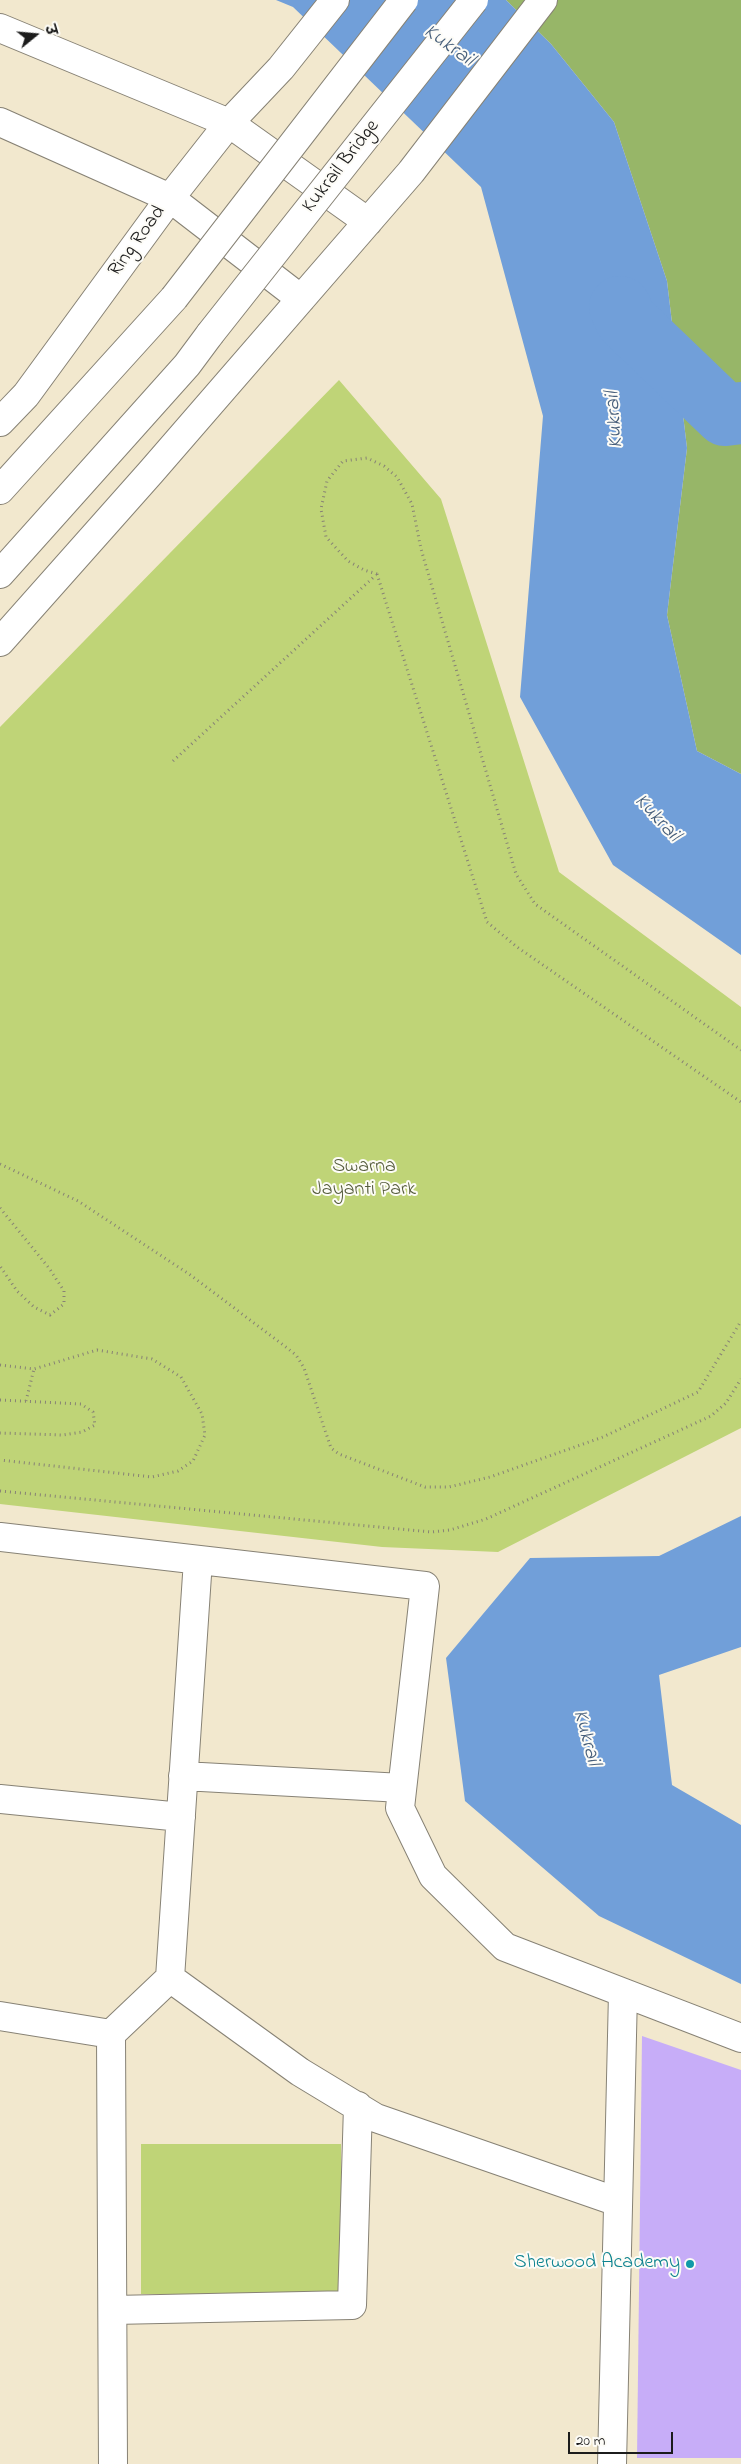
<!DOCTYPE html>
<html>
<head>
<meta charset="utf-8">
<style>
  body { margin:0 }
  #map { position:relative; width:741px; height:2464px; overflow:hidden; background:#f2e8ce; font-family:"Indie Flower","Playpen Sans Deva",sans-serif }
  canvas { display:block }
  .north { position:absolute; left:10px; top:10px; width:50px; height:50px; -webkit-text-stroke:4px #fdfcf7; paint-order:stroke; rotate:73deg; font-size:14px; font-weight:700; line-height:20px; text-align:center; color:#1c1c1c }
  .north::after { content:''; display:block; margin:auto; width:18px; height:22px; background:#1c1c1c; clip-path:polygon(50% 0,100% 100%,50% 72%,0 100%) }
  .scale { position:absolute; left:568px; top:2432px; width:105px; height:22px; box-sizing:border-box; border:2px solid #1c1c1c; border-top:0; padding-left:6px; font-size:15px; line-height:18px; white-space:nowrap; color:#1c1c1c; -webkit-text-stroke:4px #fdfcf7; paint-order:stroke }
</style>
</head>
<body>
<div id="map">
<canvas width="741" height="2464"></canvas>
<div class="north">उ</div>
<div class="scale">20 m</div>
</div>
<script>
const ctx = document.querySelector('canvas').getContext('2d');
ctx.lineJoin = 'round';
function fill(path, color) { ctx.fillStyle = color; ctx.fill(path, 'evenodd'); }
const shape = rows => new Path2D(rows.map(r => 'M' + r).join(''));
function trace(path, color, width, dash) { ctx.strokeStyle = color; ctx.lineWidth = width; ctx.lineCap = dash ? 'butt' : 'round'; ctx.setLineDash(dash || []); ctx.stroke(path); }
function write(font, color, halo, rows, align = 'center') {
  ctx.font = font + ' "Indie Flower",sans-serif'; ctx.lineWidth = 4; ctx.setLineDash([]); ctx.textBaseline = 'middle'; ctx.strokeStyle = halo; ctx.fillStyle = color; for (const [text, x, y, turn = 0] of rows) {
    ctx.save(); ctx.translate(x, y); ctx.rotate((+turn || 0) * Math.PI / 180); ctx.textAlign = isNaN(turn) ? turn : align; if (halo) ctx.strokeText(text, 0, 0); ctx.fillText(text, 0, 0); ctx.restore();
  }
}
fill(shape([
  [339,380,441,499,559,872,741,1007,741,1428,498,1552,382,1547,0,1504,0,727],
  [141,2144,341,2144,341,2294,141,2294]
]), '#bfd477');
fill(shape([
  [506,0,741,0,741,774,697,751,667,615,687,448,667,281,614,122,551,44]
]), '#97b668');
fill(shape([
  [276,0,506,0,551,44,614,122,667,281,687,448,667,615,697,751,741,774,741,955,613,865,520,697,543,416,481,187,293,7],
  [741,1516,741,1647,659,1675,672,1785,741,1825,741,1984,599,1916,465,1801,446,1658,530,1558,659,1556]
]), '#719fd9');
trace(shape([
  [620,307,626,320,725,415,741,413]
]), '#719fd9', 62);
fill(shape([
  [642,2036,741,2070,741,2458,637,2458]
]), '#c7adf8');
const minor = shape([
  [0,1537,425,1586,400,1808,433,1876,505,1947,741,2038],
  [183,1776,402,1788],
  [0,1799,181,1817],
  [170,1978,300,2072,376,2118,618,2202],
  [0,2016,111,2034],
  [113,2310,352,2305,358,2106],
  [113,2464,111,2034,170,1978,198,1560],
  [612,2464,623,1993]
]);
const tertiary = shape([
  [0,28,229,123,368,222],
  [0,122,170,198,301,299],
  [0,422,26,395,170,198,229,123,281,68,335,0],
  [0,642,151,472,411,172,543,0]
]);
const trunk = shape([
  [0,490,174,298],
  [0,574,187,365,210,334]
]);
trace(minor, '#878275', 30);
trace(tertiary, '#878275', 30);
trace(trunk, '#878275', 30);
trace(shape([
  [377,574,364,570,348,561,326,537,321,509,327,481,343,461,367,458,384,466,397,477,412,504,421,549,516,874,535,904,741,1050],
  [377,574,487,922,517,947,741,1102],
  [173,761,376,575],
  [0,1164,78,1201,189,1274,282,1344,296,1355,304,1368,331,1448,339,1454,425,1487,449,1487,490,1477,603,1437,698,1392,741,1321],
  [0,1208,49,1268,64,1291,64,1304,50,1315,34,1307,17,1291,0,1266],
  [0,1365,34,1369,97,1350,152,1359,181,1377,202,1414,205,1435,193,1461,178,1471,152,1477,0,1460],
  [0,1400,81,1404,93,1412,95,1425,82,1432,63,1435,0,1433],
  [26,1401,34,1369],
  [0,1491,431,1532,450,1530,486,1519,711,1416,726,1403,741,1379]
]), '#878275', 3, [1, 4]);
trace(minor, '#fff', 28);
trace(tertiary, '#fff', 28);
trace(trunk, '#fff', 28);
const trunkBridge = shape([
  [174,298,404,0],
  [210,334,474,0]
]);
trace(trunkBridge, '#878275', 30, []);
trace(trunkBridge, '#fff', 28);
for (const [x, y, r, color] of [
  [690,2264,5,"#0f9aa8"]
]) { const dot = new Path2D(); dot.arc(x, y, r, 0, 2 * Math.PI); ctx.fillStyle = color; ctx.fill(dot); trace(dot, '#fdfcf7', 2); }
write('20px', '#1c1c1c', '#fdfcf7', [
  ["Kukrail Bridge",342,167,-52],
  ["Ring Road",138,242,-54]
]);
write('20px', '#555c3c', '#fdfcf7', [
  ["Swarna",364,1168],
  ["Jayanti Park",364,1191]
]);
write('20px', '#0d838f', '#fdfcf7', [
  ["Sherwood Academy",680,2264]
], 'right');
write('italic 21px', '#465e7a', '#fdfcf7', [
  ["Kukrail",448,47,36],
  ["Kukrail",616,420,-94],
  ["Kukrail",656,819,47],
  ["Kukrail",585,1738,75]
]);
</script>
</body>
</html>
